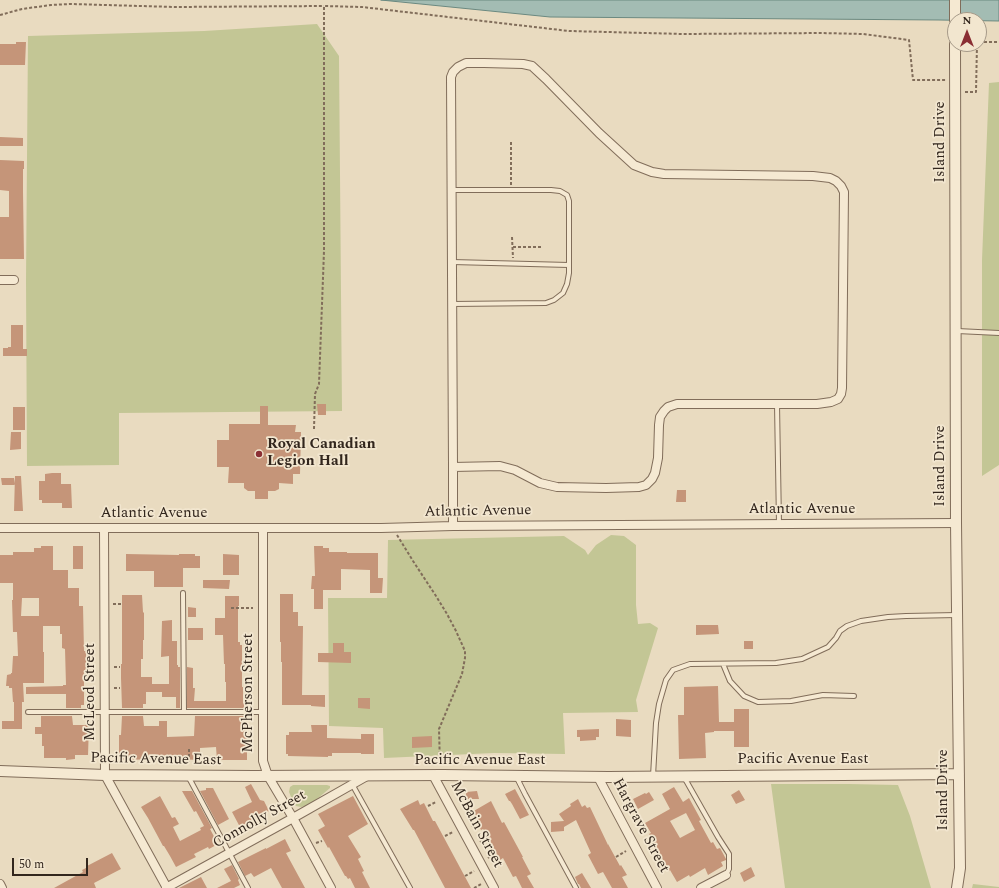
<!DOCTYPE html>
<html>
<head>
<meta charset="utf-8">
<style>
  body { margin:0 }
  #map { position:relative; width:999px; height:888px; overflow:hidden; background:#e9dbc0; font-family:Spectral,serif }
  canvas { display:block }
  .north { position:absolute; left:947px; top:12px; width:40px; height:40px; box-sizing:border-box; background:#f2e6cf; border:1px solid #a59988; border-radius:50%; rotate:0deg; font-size:11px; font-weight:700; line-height:16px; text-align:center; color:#32261d }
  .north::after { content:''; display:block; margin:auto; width:14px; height:18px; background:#8b2f34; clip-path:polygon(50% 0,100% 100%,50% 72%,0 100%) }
  .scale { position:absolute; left:12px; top:858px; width:76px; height:18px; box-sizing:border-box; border:2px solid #32261d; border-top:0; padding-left:5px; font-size:12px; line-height:14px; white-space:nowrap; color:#32261d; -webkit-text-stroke:3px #f2e6cf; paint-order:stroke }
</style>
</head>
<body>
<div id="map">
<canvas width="999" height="888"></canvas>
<div class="north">N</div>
<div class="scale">50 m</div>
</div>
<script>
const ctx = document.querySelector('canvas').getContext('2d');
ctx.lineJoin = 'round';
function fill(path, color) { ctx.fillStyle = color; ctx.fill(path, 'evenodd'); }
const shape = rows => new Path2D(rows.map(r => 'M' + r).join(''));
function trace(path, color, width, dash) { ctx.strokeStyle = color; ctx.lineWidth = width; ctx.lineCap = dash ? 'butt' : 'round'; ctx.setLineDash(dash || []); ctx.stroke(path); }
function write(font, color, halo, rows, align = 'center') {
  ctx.font = font + ' Spectral,serif'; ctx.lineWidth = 3.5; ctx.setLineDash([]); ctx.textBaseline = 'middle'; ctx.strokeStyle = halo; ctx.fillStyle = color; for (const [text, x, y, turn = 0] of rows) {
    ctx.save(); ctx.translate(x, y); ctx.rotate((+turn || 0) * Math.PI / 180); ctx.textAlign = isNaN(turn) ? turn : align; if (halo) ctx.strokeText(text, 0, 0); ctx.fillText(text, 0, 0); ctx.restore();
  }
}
fill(shape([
  [317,24,339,56,342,411,119,413,119,465,27,466,26,280,28,36,204,31],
  [999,82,999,465,982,476,982,260,989,83],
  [611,535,624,536,636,545,636,605,638,624,650,623,658,628,636,700,638,712,563,713,565,754,494,753,384,758,383,728,329,726,328,598,387,598,388,540,564,536,585,550,588,555,596,545],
  [771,784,849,784,898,785,910,816,931,888,785,888],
  [293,785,327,785,330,786,330,788,310,805,301,807,296,806,294,804,289,792,290,787],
  [973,884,999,887,999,888,972,888]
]), '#c3c695');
const water = shape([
  [381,0,999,0,999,21,939,20,550,17,381,0]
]);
fill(water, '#a3bcb3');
trace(water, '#6b8980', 1);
fill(shape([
  [16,42,26,42,25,65,0,65,0,44,16,44],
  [0,137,23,138,23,146,0,146],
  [0,160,24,161,24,169,23,169,23,192,24,259,0,259,0,217,9,217,9,191,0,190],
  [11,325,23,325,23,349,27,349,27,356,3,356,3,348,8,348,8,347,11,347],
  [317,404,326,404,326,415,318,415],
  [260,406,268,406,268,425,296,425,295,432,301,432,300,474,293,474,293,484,279,483,279,489,275,491,268,491,268,499,255,499,255,491,248,491,244,488,244,483,228,483,229,467,217,467,217,440,229,440,229,424,260,424],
  [13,407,25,407,25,430,13,430],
  [11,432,21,432,21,449,10,450],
  [52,473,61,473,61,484,71,484,72,508,62,508,62,503,42,503,42,500,39,500,39,481,45,481,45,474],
  [15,476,21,476,23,511,14,511],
  [1,478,14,478,15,485,2,485],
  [677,490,686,490,686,502,676,502],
  [41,546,53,546,53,570,68,570,68,588,79,588,79,606,83,606,84,651,86,651,86,671,84,671,84,705,81,705,81,708,66,708,66,694,26,694,26,687,63,686,63,685,66,685,65,649,62,648,62,634,60,634,60,626,43,626,43,652,44,652,44,683,23,683,24,702,22,702,22,729,2,729,2,721,14,721,14,702,13,702,12,688,9,688,9,686,6,686,7,675,11,674,11,673,12,673,13,656,18,656,17,632,13,632,12,600,13,600,13,583,0,583,0,555,13,555,13,552,34,552,34,548,41,548],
  [22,598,39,598,39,616,21,616],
  [73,546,83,546,83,569,73,569],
  [314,546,323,546,323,548,329,548,329,552,347,552,347,553,378,553,378,578,383,578,382,593,370,593,370,570,341,569,341,590,323,590,323,609,314,609,314,589,311,589,312,576,315,576],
  [126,554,179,555,179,554,195,554,195,556,200,556,200,568,183,568,183,587,154,587,154,571,126,571],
  [223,554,239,555,239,575,223,575],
  [203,580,230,580,229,589,203,588],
  [280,594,293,594,293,612,298,612,298,626,303,626,302,695,325,695,325,707,311,706,311,705,282,705,282,662,281,662,281,642,280,642],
  [122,595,142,595,143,612,144,613,144,640,143,640,143,659,141,659,141,677,152,677,152,684,169,684,169,656,161,657,162,621,172,620,172,641,177,641,177,665,178,665,178,667,180,667,180,708,176,708,176,697,162,697,162,692,146,692,146,704,143,704,143,708,122,708,121,678,121,664,122,664],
  [225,596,239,596,239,606,238,606,238,642,240,642,240,645,242,645,242,687,243,687,243,703,244,703,244,708,187,708,187,667,193,668,193,688,195,688,194,701,226,701,226,682,225,682,225,664,224,664,223,635,215,635,215,618,225,618],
  [188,607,196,608,196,617,188,617],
  [696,625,718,625,719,634,696,635],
  [188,628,203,628,203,640,188,640],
  [744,641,753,641,753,649,744,649],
  [333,643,344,643,344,652,351,652,351,663,318,662,318,653,333,653],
  [718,686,719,722,734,722,734,709,749,709,749,747,734,747,734,731,714,731,714,732,705,733,706,758,679,759,678,715,684,715,684,687],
  [358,698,370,698,370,709,358,708],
  [41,716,72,716,73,725,89,725,88,755,75,755,75,759,66,760,66,758,44,758,44,746,42,746,42,734,35,734,35,727,41,727],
  [122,716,143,716,144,726,159,726,159,721,167,721,167,737,194,736,195,716,244,716,244,718,247,718,247,760,217,760,216,747,200,748,200,760,175,759,175,761,167,761,167,759,119,760,119,735,121,735],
  [616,719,631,720,631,737,616,736],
  [311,725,327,725,327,738,361,739,361,734,374,734,374,754,361,754,361,753,332,753,332,756,328,756,328,757,288,756,288,754,286,754,286,735,289,735,289,732,312,732],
  [599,729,599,737,596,737,596,740,580,741,580,737,577,737,577,730],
  [432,736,432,747,412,748,412,737],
  [251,784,260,800,264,801,269,811,240,827,232,812,252,802,245,787],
  [674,787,683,802,689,798,701,820,699,821,711,843,713,842,717,849,720,848,726,859,726,860,721,862,723,866,708,875,705,868,690,877,689,875,677,882,670,870,669,871,649,834,651,833,645,823,670,809,662,794],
  [686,813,695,830,680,838,670,821],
  [206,788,213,788,229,819,218,825,200,791,206,790],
  [515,789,529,815,520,819,512,804,510,801,509,801,505,794],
  [739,790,745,800,736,804,731,795],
  [182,791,192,791,212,828,210,829,218,844,209,849,208,847,194,854,196,857,176,867,170,856,164,846,163,846,148,818,141,807,160,796,172,818,175,817,179,824,173,827,180,841,201,830,200,828,204,826,196,811,194,812],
  [477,791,479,799,466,799,466,792],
  [649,792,654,800,638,809,633,799,645,793,646,794],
  [353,796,368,824,348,836,361,857,358,859,364,871,362,872,370,888,355,888,350,878,348,879,346,876,345,876,329,847,328,848,318,830,325,826,318,814],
  [578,799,582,807,585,805,587,808,590,807,608,845,608,844,620,866,621,865,627,875,622,877,628,888,612,888,603,872,598,874,588,855,591,853,576,820,564,827,564,831,551,832,551,822,564,821,559,814,571,806,570,804],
  [418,800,420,805,424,803,433,821,435,821,471,888,445,888,414,830,413,830,400,809],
  [491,801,502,823,504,822,523,857,522,857,531,874,527,876,534,888,522,888,516,876,513,877,503,858,500,860,483,829,481,830,477,823,478,822,472,812],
  [285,839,291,851,286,853,305,888,282,888,271,868,254,877,251,873,245,876,238,862,266,848,266,849],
  [112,853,121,869,94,883,96,888,54,888,83,872,82,870,88,867,87,866],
  [232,865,239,879,238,880,240,885,234,888,217,888,231,881,224,869],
  [751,867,755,876,744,882,740,873],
  [582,873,591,888,581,888,579,884,578,884,575,877],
  [201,877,207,888,179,888]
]), '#c59579');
const service = shape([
  [451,190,551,190,560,191,567,195,569,201,569,273,567,284,563,293,554,300,546,303,452,304],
  [452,262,569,265],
  [957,331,999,333],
  [777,404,779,524],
  [183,593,184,712],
  [723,664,730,681,744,696,758,702,791,701,823,695,854,696],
  [28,712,263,712],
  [188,776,248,888],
  [516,776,525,794,576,888],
  [653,776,656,723,659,704,666,680,673,670,690,664,776,663,802,659,828,647,836,638,840,631,847,626,861,621,888,617,906,616,957,615],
  [684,777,718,837,729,854,729,869,726,875],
  [352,784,410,888]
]);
const minor = shape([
  [0,280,14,280],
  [453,467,500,466,515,470,540,483,557,487,606,488,639,487,646,485,652,479,655,473,658,458,659,425,660,417,664,411,668,407,677,404,817,404,831,402,838,399,841,394,842,388,844,192,841,186,836,181,830,178,813,176,664,174,652,172,634,165,599,133,546,79,532,66,523,64,484,63,466,63,458,67,453,72,451,77,453,467,453,526],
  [0,528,381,528,453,526,956,523],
  [104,528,105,775,167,888],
  [263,529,263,761,268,776,293,818,331,888],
  [433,775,494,888],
  [598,777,657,888],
  [0,884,2,888],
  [166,888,293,818,367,776],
  [701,888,726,875]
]);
const tertiary = shape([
  [955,20,955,0],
  [955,44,956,523,960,868,957,888],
  [0,771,105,775,254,776,443,775,608,777,959,774]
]);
trace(service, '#816d5a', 6);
trace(minor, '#816d5a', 10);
trace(tertiary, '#816d5a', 12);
trace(shape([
  [0,15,22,9,51,5,71,4,175,7,324,6],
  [979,42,999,42],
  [965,92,976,92,977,44],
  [511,142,511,185],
  [512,237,513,258],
  [513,247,541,247],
  [314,429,315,394,319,384,324,251,324,6,362,7,569,31,683,34,821,33,863,34,909,40,913,80,946,80],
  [397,535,413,561,436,596,447,614,456,631,465,651,465,658,462,674,439,729,440,765],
  [113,604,121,604],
  [231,608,253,608],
  [114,667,120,667],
  [114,688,120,688],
  [189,762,189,749],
  [428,806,436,802],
  [472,827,476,824],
  [445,836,453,832],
  [480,842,485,839],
  [316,843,322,841],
  [616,857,626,851],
  [488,858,494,854],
  [465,876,474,871],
  [474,888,481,884]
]), '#816d5a', 2, [3, 2]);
trace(service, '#f5e9d2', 4);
trace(minor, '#f5e9d2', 8);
trace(tertiary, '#f5e9d2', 10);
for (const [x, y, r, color] of [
  [259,454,4,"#8b2f34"]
]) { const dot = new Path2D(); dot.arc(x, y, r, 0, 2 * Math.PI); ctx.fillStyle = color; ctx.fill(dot); trace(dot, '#f2e6cf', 1.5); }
write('15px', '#32261d', '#f2e6cf', [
  ["Island Drive",941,142,-90],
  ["Island Drive",941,466,-90],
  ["Atlantic Avenue",802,510],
  ["Atlantic Avenue",478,512,-1],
  ["Atlantic Avenue",154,514],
  ["McLeod Street",91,692,-90],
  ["McPherson Street",249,693,-90],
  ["Pacific Avenue East",156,760,1],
  ["Pacific Avenue East",803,760],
  ["Pacific Avenue East",480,761],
  ["Island Drive",944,790,-90],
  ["Connolly Street",260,820,-29],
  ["McBain Street",476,825,62],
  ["Hargrave Street",640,826,62]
]);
write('bold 15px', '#32261d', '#f2e6cf', [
  ["Royal Canadian",267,445],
  ["Legion Hall",267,462]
], 'left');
</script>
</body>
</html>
